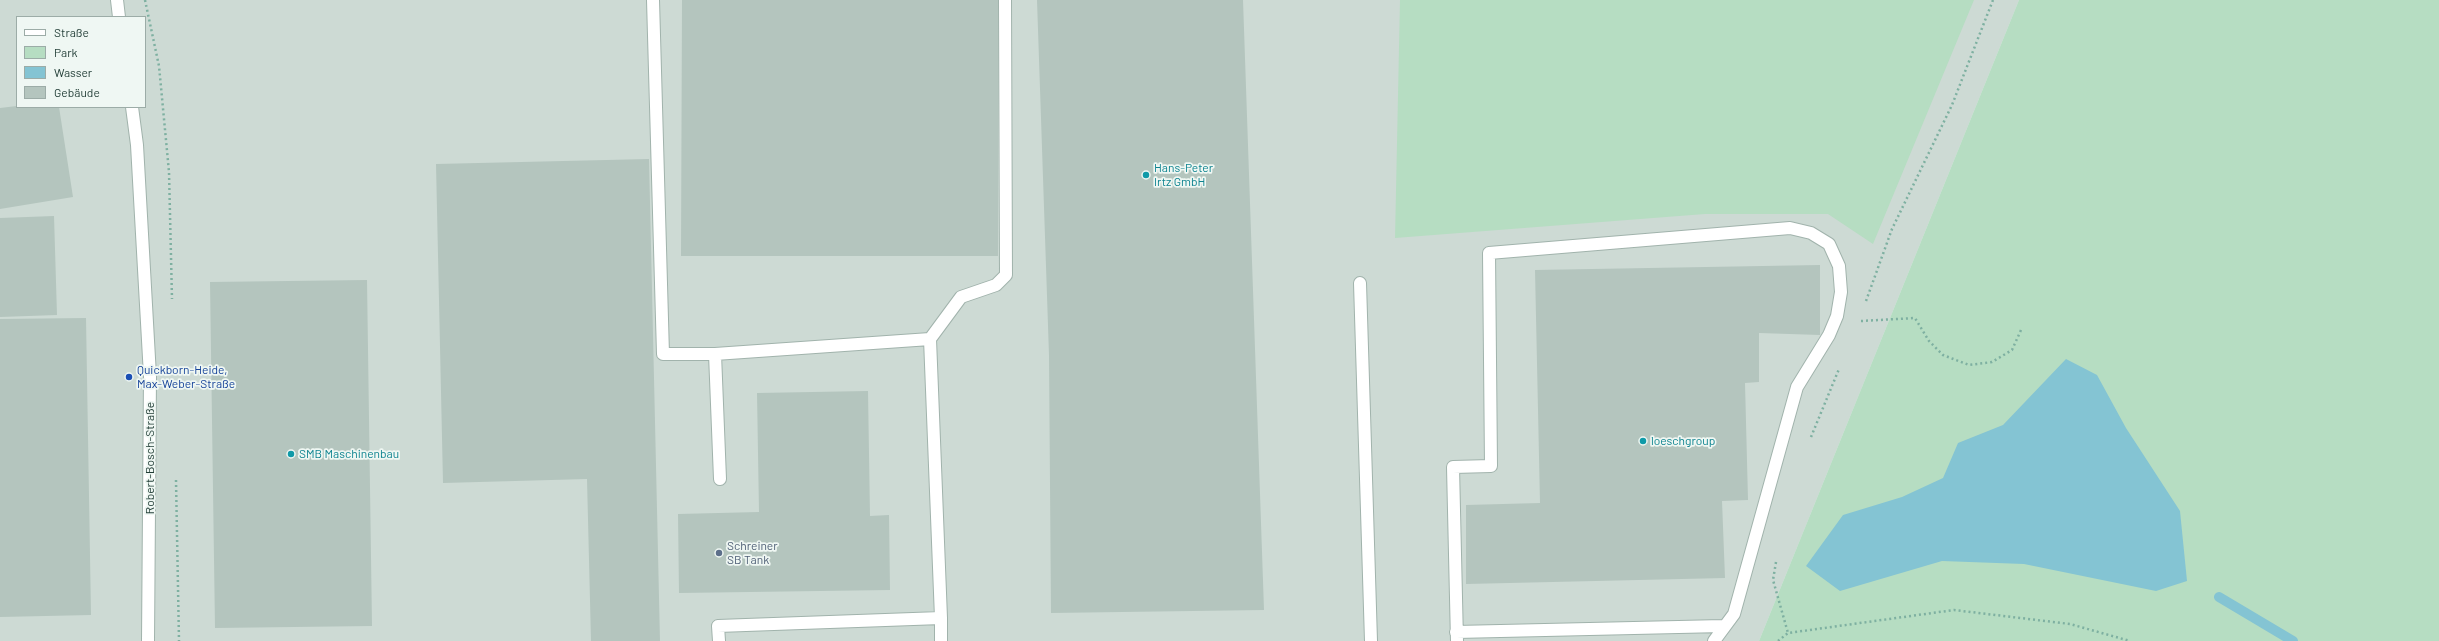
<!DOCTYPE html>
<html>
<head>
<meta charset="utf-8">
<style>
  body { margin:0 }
  #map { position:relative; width:2439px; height:641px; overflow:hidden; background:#deebe5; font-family:Barlow,sans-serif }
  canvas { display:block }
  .legend { position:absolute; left:16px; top:16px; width:130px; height:92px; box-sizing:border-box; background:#eff7f3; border:1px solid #9caca7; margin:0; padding:5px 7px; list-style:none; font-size:12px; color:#1f3b34 }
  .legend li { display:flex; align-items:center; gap:8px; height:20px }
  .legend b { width:20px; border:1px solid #9caca7 }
</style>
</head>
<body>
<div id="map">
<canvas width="2439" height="641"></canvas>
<ul class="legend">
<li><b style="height:5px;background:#fff"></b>Straße</li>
<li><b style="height:11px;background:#b6ddc2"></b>Park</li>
<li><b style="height:11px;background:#84c4d3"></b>Wasser</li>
<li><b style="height:11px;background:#b4c5be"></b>Gebäude</li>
</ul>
</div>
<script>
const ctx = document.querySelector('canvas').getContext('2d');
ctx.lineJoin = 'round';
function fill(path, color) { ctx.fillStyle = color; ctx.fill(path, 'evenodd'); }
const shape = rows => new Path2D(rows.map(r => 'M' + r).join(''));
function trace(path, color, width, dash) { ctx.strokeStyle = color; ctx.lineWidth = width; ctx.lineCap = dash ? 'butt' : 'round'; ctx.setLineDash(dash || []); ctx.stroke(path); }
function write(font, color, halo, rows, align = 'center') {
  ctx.font = font + ' Barlow,sans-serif'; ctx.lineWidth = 3.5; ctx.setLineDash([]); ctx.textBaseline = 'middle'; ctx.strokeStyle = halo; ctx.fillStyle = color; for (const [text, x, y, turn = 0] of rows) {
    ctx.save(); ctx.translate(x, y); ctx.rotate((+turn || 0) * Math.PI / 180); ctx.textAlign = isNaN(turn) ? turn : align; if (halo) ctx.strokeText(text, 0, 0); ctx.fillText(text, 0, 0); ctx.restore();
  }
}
fill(shape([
  [0,0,2019,0,1759,641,0,641],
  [17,17,145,17,145,107,17,107]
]), '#cddad4');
fill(shape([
  [1400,0,1974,0,1873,244,1828,214,1705,214,1395,238],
  [2019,0,2439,0,2439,641,1759,641]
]), '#b6ddc2');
fill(shape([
  [2066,359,2097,375,2126,428,2180,511,2187,581,2156,591,2024,564,1942,561,1840,591,1806,566,1843,515,1902,497,1943,478,1958,443,2003,425]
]), '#84c4d3');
trace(shape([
  [2219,597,2293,641]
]), '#84c4d3', 10);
fill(shape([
  [682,0,998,0,998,256,681,256],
  [1037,0,1243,0,1264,610,1051,613,1049,355],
  [17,106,59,107,73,197,0,209,0,108],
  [649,159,660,641,591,641,587,479,443,483,436,164],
  [54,216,57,315,0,317,0,218],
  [1820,265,1820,335,1759,333,1759,382,1745,383,1748,500,1722,501,1725,578,1466,584,1466,505,1540,503,1535,270],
  [367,280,372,626,215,628,210,282],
  [86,318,91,615,0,617,0,319],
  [868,391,870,516,889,515,890,590,679,593,678,514,759,512,757,393]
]), '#b4c5be');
const minor = shape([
  [117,0,119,17],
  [653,0,663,354,715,354],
  [132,107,137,145,150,376,148,641],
  [1360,283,1371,641],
  [930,339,961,297,996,285,1006,275,1005,0],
  [720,479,715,354,930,339,941,618],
  [1456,632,1723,626],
  [719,641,718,626,941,618,941,641],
  [1457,641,1453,467,1491,466,1489,253,1790,228,1811,233,1829,244,1839,266,1841,292,1837,316,1829,335,1797,387,1734,614,1714,641]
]);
trace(minor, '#a1b3ac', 14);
trace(shape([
  [145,0,159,66,169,172,172,299],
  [1866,301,1892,229,1952,105,1993,0],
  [1861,321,1915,318,1929,341,1943,355,1969,365,1992,362,2012,350,2021,330],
  [1811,437,1839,369],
  [176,480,179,641],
  [1776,562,1773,580,1788,633],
  [1778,641,1788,633,1954,610,2070,624,2130,641]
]), '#7eb0a1', 2.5, [2, 3]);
trace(minor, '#fff', 12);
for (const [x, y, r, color] of [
  [1146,175,4,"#0f9aa8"],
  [129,377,4,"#1a4fb4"],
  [1643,441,4,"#0f9aa8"],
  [291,454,4,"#0f9aa8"],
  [719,553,4,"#5c6f8a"]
]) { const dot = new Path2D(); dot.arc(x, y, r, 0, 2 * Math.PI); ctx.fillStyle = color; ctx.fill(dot); trace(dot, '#eff7f3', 1.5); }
write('12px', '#0d838f', '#eff7f3', [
  ["Hans-Peter",1154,168],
  ["Irtz GmbH",1154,182],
  ["loeschgroup",1651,441],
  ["SMB Maschinenbau",299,454]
], 'left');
write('12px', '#164399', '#eff7f3', [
  ["Quickborn-Heide,",137,370],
  ["Max-Weber-Straße",137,384]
], 'left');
write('12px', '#1f3b34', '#eff7f3', [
  ["Robert-Bosch-Straße",150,458,-90]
]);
write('12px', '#4e5e75', '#eff7f3', [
  ["Schreiner",727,546],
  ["SB Tank",727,560]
], 'left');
</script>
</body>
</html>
